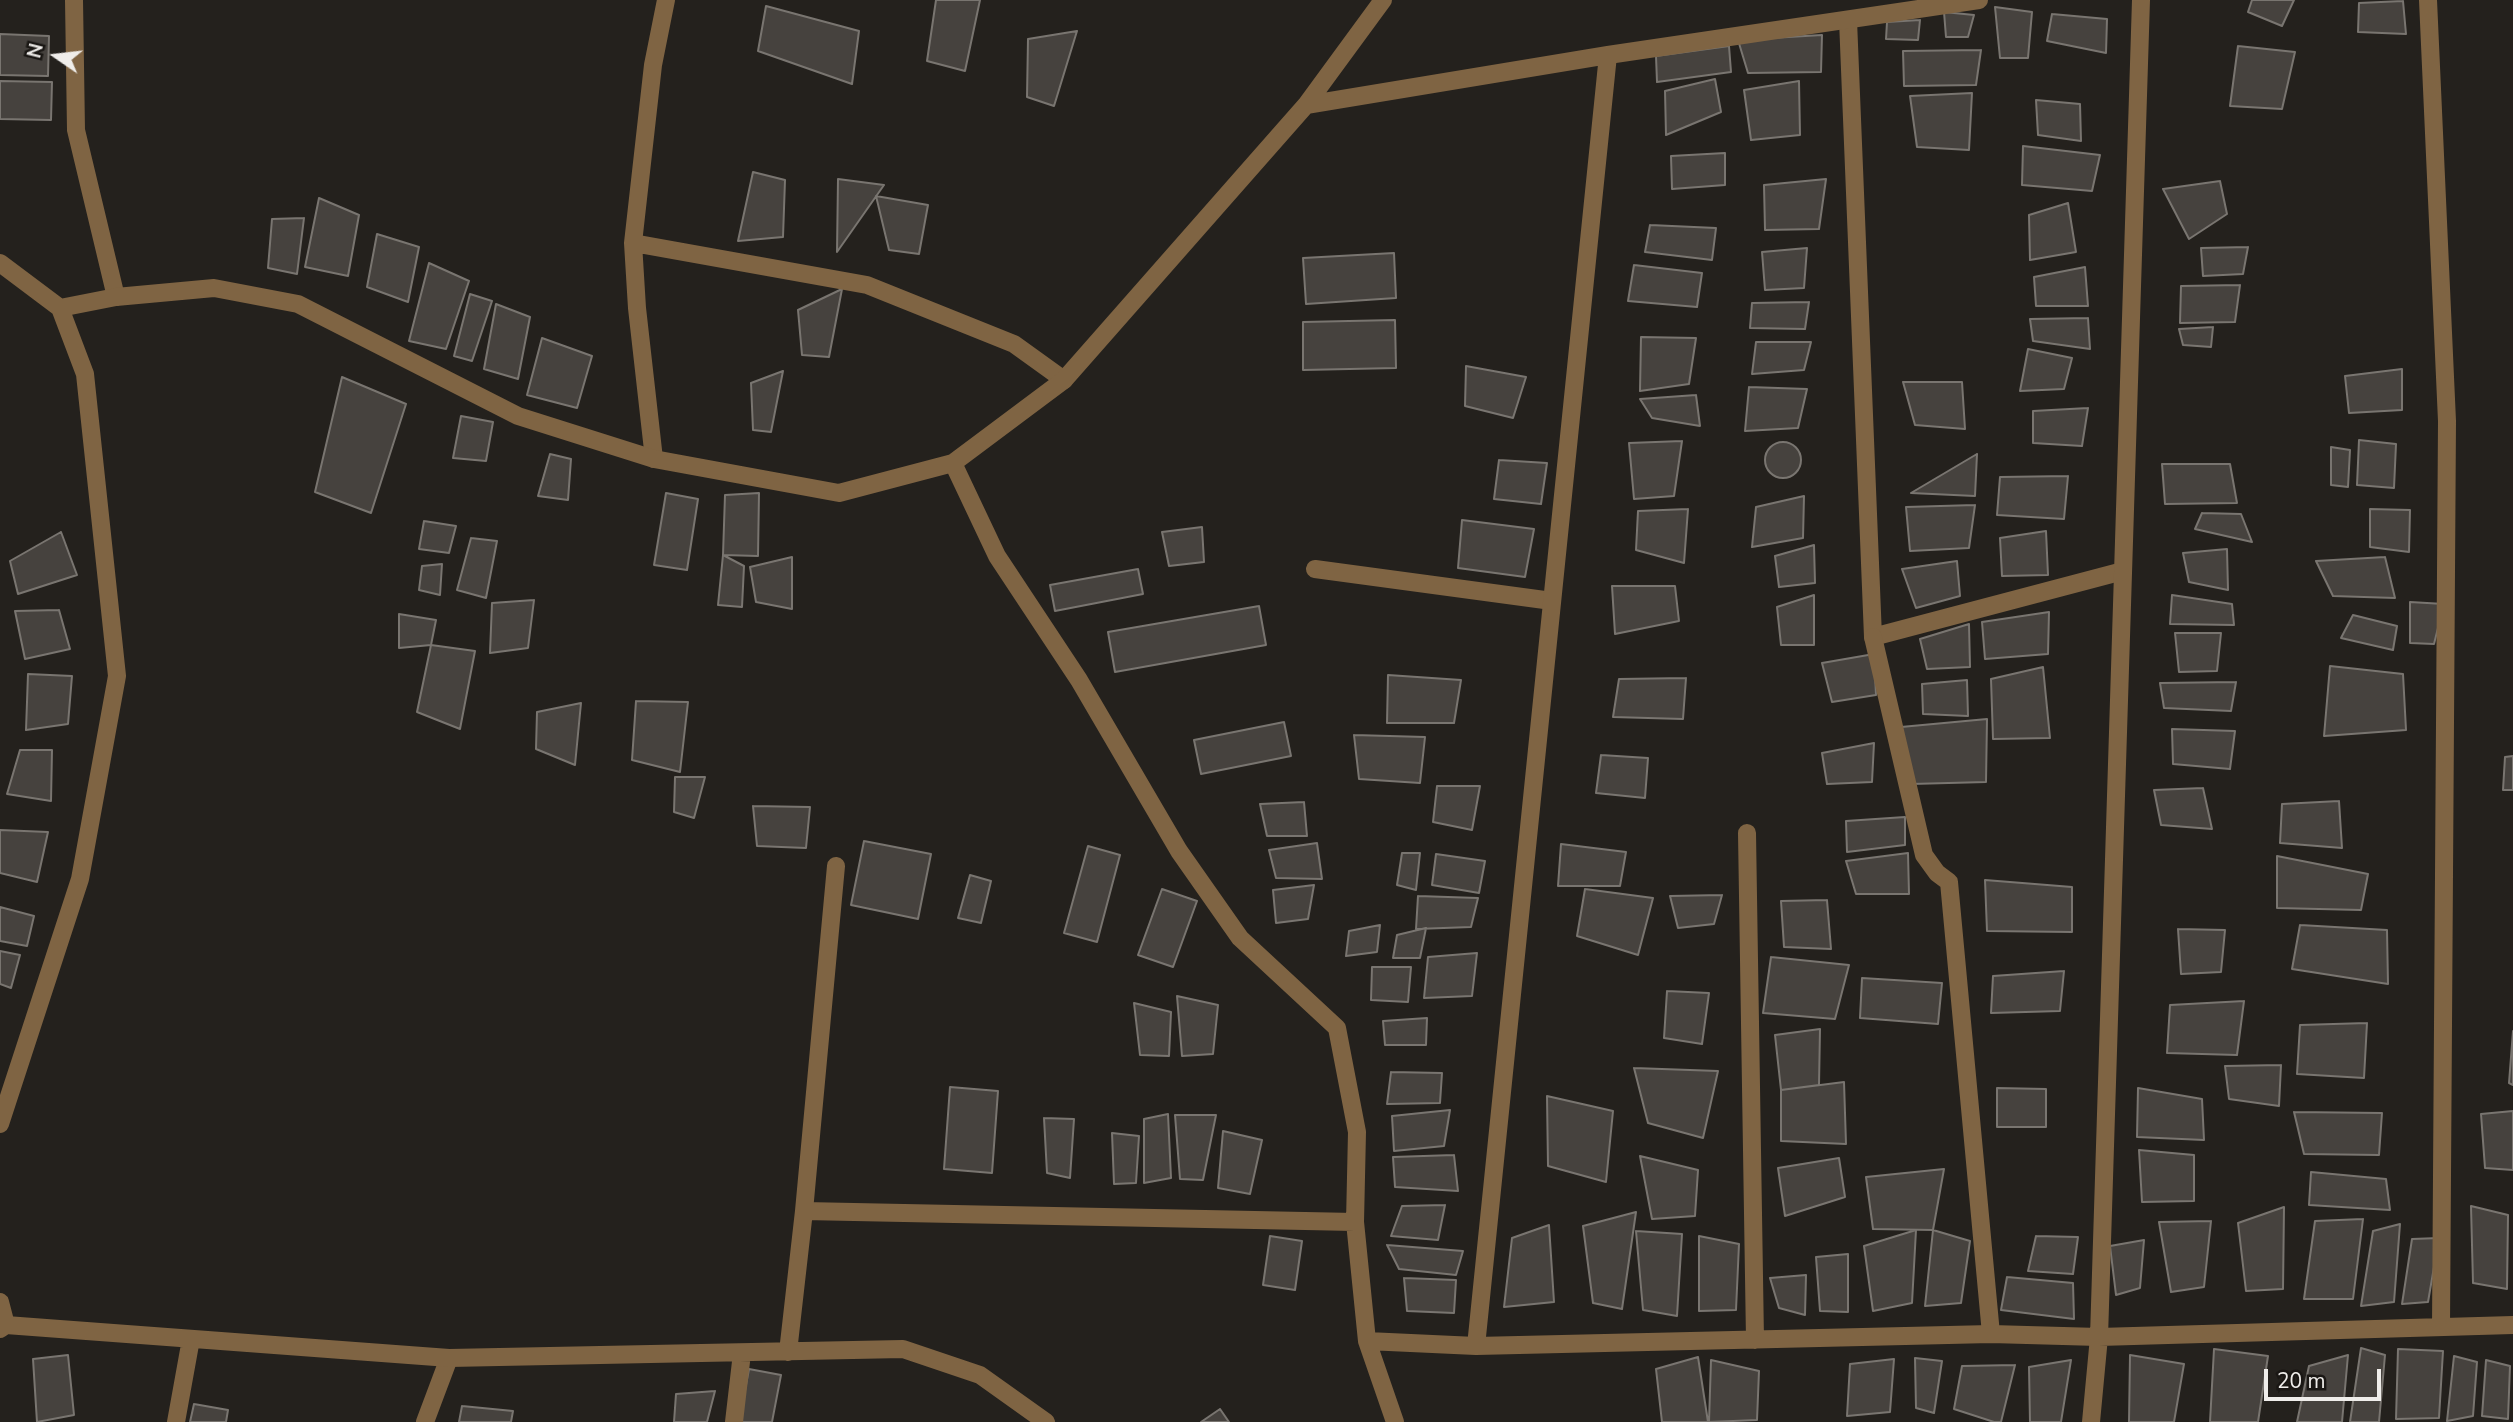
<!DOCTYPE html>
<html>
<head>
<meta charset="utf-8">
<style>
  body { margin:0 }
  #map { position:relative; width:2513px; height:1422px; overflow:hidden; background:#24211d; font-family:"Nunito Sans",sans-serif }
  canvas { display:block }
  .north { position:absolute; left:21px; top:21px; width:70px; height:70px; -webkit-text-stroke:5px #1a1714; paint-order:stroke; rotate:284deg; font-size:19px; font-weight:700; line-height:28px; text-align:center; color:#efedea }
  .north::after { content:''; display:block; margin:auto; width:24px; height:32px; background:#efedea; clip-path:polygon(50% 0,100% 100%,50% 72%,0 100%) }
  .scale { position:absolute; left:2264px; top:1369px; width:117px; height:32px; box-sizing:border-box; border:4px solid #efedea; border-top:0; padding-left:9px; font-size:21px; line-height:24px; white-space:nowrap; color:#efedea; -webkit-text-stroke:5px #1a1714; paint-order:stroke }
</style>
</head>
<body>
<div id="map">
<canvas width="2513" height="1422"></canvas>
<div class="north">N</div>
<div class="scale">20 m</div>
</div>
<script>
const ctx = document.querySelector('canvas').getContext('2d');
ctx.lineJoin = 'round';
function fill(path, color) { ctx.fillStyle = color; ctx.fill(path, 'evenodd'); }
const shape = rows => new Path2D(rows.map(r => 'M' + r).join(''));
function trace(path, color, width, dash) { ctx.strokeStyle = color; ctx.lineWidth = width; ctx.lineCap = dash ? 'butt' : 'round'; ctx.setLineDash(dash || []); ctx.stroke(path); }
const building = shape([
  [936,0,980,0,965,71,927,61,936,0],
  [2252,0,2294,0,2282,26,2248,12,2252,0],
  [2403,1,2406,34,2358,32,2359,3,2403,1],
  [766,6,859,31,852,84,758,51,766,6],
  [1995,7,2032,12,2028,58,2000,58,1995,7],
  [1944,12,1974,15,1968,37,1946,37,1944,12],
  [2052,14,2107,19,2106,53,2047,41,2052,14],
  [1920,20,1918,40,1886,39,1887,22,1920,20],
  [1077,31,1054,106,1027,97,1028,39,1077,31],
  [0,34,49,36,48,76,0,75,0,34],
  [1822,35,1821,72,1748,73,1738,40,1822,35],
  [1729,46,1731,72,1657,82,1656,56,1729,46],
  [2238,46,2295,52,2282,109,2230,106,2238,46],
  [1981,50,1976,85,1904,86,1903,51,1981,50],
  [1715,79,1721,112,1666,135,1665,91,1715,79],
  [0,81,52,82,51,120,0,119,0,81],
  [1799,81,1800,135,1751,140,1744,90,1799,81],
  [1972,93,1969,150,1917,147,1910,96,1972,93],
  [2036,100,2080,104,2081,141,2038,135,2036,100],
  [2023,146,2100,155,2092,191,2022,185,2023,146],
  [1725,153,1725,185,1672,189,1671,156,1725,153],
  [753,172,785,180,783,237,738,241,753,172],
  [838,179,884,185,837,252,838,179],
  [1826,179,1819,229,1765,230,1764,185,1826,179],
  [2220,181,2227,214,2189,239,2163,189,2220,181],
  [876,196,928,205,919,254,889,250,876,196],
  [319,198,359,215,348,276,305,267,319,198],
  [2068,203,2076,252,2030,260,2029,215,2068,203],
  [304,218,297,274,268,268,272,219,304,218],
  [1650,225,1716,228,1712,260,1645,252,1650,225],
  [377,234,419,247,408,302,367,287,377,234],
  [2248,247,2243,274,2203,276,2201,248,2248,247],
  [1807,248,1804,288,1765,290,1762,252,1807,248],
  [1394,253,1396,298,1306,304,1303,258,1394,253],
  [429,263,469,281,446,349,409,341,429,263],
  [1634,265,1702,273,1697,307,1628,301,1634,265],
  [2085,267,2088,306,2036,306,2034,277,2085,267],
  [2240,285,2235,322,2180,323,2181,286,2240,285],
  [842,289,829,357,802,355,798,310,842,289],
  [470,294,492,301,472,361,454,356,470,294],
  [1809,302,1805,329,1750,328,1752,303,1809,302],
  [496,304,530,317,518,379,484,369,496,304],
  [2088,318,2090,349,2033,341,2030,319,2088,318],
  [1395,320,1396,368,1303,370,1303,322,1395,320],
  [2213,327,2211,347,2183,345,2179,329,2213,327],
  [1641,337,1696,338,1689,384,1640,391,1641,337],
  [542,338,592,356,577,408,527,395,542,338],
  [1756,342,1811,342,1804,370,1752,374,1756,342],
  [2028,349,2072,358,2064,389,2020,391,2028,349],
  [1466,366,1526,377,1513,418,1465,406,1466,366],
  [2402,369,2402,410,2349,413,2345,376,2402,369],
  [783,371,771,432,753,430,751,383,783,371],
  [342,377,406,404,371,513,315,492,342,377],
  [1903,382,1962,382,1965,429,1915,425,1903,382],
  [1749,387,1807,389,1798,428,1745,431,1749,387],
  [1696,395,1700,426,1652,418,1640,399,1696,395],
  [2088,408,2082,446,2033,443,2033,411,2088,408],
  [461,416,493,422,486,461,453,458,461,416],
  [2359,440,2396,444,2394,488,2357,485,2359,440],
  [1682,441,1674,496,1634,499,1629,443,1682,441],
  '1765 460a18 18 0 1 1 36 0a18 18 0 1 1-36 0Z',
  [2331,447,2350,450,2348,487,2331,485,2331,447],
  [550,454,571,459,568,500,538,496,550,454],
  [1977,454,1975,496,1911,493,1977,454],
  [1499,460,1547,463,1541,504,1494,499,1499,460],
  [2162,464,2230,464,2237,503,2165,504,2162,464],
  [2068,476,2064,519,1997,515,2000,477,2068,476],
  [666,493,698,499,687,570,654,565,666,493],
  [759,493,758,556,723,555,725,495,759,493],
  [1804,496,1803,538,1752,547,1756,507,1804,496],
  [1975,505,1969,548,1910,551,1906,507,1975,505],
  [1688,509,1684,563,1636,550,1638,511,1688,509],
  [2370,509,2410,510,2409,552,2370,547,2370,509],
  [2202,513,2241,514,2252,542,2195,529,2202,513],
  [1462,520,1534,529,1525,577,1458,568,1462,520],
  [424,521,456,526,449,553,419,549,424,521],
  [1202,527,1204,562,1169,566,1162,532,1202,527],
  [2046,531,2048,575,2002,576,2000,538,2046,531],
  [61,532,77,575,18,594,10,561,61,532],
  [471,538,497,541,486,598,457,590,471,538],
  [1814,545,1815,583,1779,587,1775,556,1814,545],
  [2227,549,2228,590,2189,582,2183,553,2227,549],
  [723,555,744,566,742,607,718,605,723,555],
  [792,557,792,609,756,602,750,567,792,557],
  [2385,557,2395,598,2333,596,2316,561,2385,557],
  [1957,561,1960,596,1916,608,1902,569,1957,561],
  [442,564,440,595,419,590,422,566,442,564],
  [1138,569,1143,594,1055,611,1050,585,1138,569],
  [1612,586,1675,586,1679,621,1615,634,1612,586],
  [1814,595,1814,645,1781,645,1777,607,1814,595],
  [2172,595,2232,604,2234,625,2170,624,2172,595],
  [534,600,528,648,490,653,492,603,534,600],
  [2410,602,2444,604,2434,644,2410,643,2410,602],
  [1259,606,1266,645,1115,672,1108,632,1259,606],
  [59,610,70,649,25,659,15,611,59,610],
  [2049,612,2048,654,1985,659,1982,622,2049,612],
  [399,614,436,620,431,645,399,648,399,614],
  [2353,615,2397,626,2393,650,2341,638,2353,615],
  [1969,624,1970,667,1927,669,1920,639,1969,624],
  [2175,633,2221,633,2217,671,2179,672,2175,633],
  [431,645,475,651,460,729,417,712,431,645],
  [1874,654,1876,695,1832,702,1822,663,1874,654],
  [2330,666,2403,674,2406,730,2324,736,2330,666],
  [2043,667,2050,738,1993,739,1991,679,2043,667],
  [28,674,72,676,68,724,26,730,28,674],
  [1388,675,1461,680,1454,723,1387,723,1388,675],
  [1686,678,1683,719,1613,717,1619,679,1686,678],
  [1967,680,1968,716,1923,714,1922,684,1967,680],
  [2236,682,2231,711,2164,708,2160,683,2236,682],
  [636,701,688,702,680,772,632,760,636,701],
  [581,703,575,765,536,749,537,712,581,703],
  [1987,719,1986,782,1911,784,1901,727,1987,719],
  [1284,722,1291,756,1201,774,1194,740,1284,722],
  [2172,729,2235,731,2230,769,2173,764,2172,729],
  [1354,735,1425,737,1420,783,1359,779,1354,735],
  [1874,743,1872,782,1827,784,1822,753,1874,743],
  [20,750,52,750,51,801,7,794,20,750],
  [1601,755,1648,758,1645,798,1596,793,1601,755],
  [2513,756,2513,790,2503,790,2505,757,2513,756],
  [675,777,705,777,694,818,674,812,675,777],
  [1437,786,1480,786,1472,830,1433,822,1437,786],
  [2203,788,2212,829,2161,825,2154,790,2203,788],
  [2339,801,2342,848,2280,843,2282,804,2339,801],
  [1304,802,1307,836,1267,836,1260,804,1304,802],
  [753,806,810,807,806,848,757,846,753,806],
  [1905,817,1905,845,1847,852,1846,821,1905,817],
  [0,830,48,832,37,882,0,873,0,830],
  [864,841,931,854,918,919,851,905,864,841],
  [1317,843,1322,879,1276,878,1269,850,1317,843],
  [1561,844,1626,852,1620,886,1558,886,1561,844],
  [1088,846,1120,855,1097,942,1064,933,1088,846],
  [1402,853,1420,853,1416,890,1397,885,1402,853],
  [1908,853,1909,894,1856,894,1846,861,1908,853],
  [1436,854,1485,861,1479,893,1432,885,1436,854],
  [2277,856,2368,874,2361,910,2277,908,2277,856],
  [970,875,991,881,981,923,958,918,970,875],
  [1985,880,2072,887,2072,932,1987,931,1985,880],
  [1314,885,1308,919,1276,923,1273,890,1314,885],
  [1162,889,1197,901,1173,967,1138,955,1162,889],
  [1585,889,1653,898,1638,955,1577,936,1585,889],
  [1722,895,1714,924,1678,928,1670,896,1722,895],
  [1418,896,1478,898,1471,927,1416,929,1418,896],
  [1827,900,1831,949,1784,947,1781,901,1827,900],
  [0,907,34,916,27,946,0,941,0,907],
  [1380,925,1377,952,1346,956,1349,931,1380,925],
  [2300,925,2387,930,2388,984,2292,969,2300,925],
  [1426,928,1420,958,1393,958,1397,935,1426,928],
  [2178,929,2225,930,2221,972,2181,974,2178,929],
  [0,951,20,955,11,988,0,984,0,951],
  [1477,953,1472,996,1424,998,1428,957,1477,953],
  [1771,957,1849,965,1835,1019,1763,1013,1771,957],
  [1372,967,1411,967,1408,1002,1371,1000,1372,967],
  [2064,971,2060,1011,1991,1013,1993,976,2064,971],
  [1862,978,1942,983,1938,1024,1860,1018,1862,978],
  [1667,991,1709,993,1702,1044,1664,1038,1667,991],
  [1177,996,1218,1005,1213,1054,1182,1056,1177,996],
  [2244,1001,2237,1055,2167,1053,2170,1005,2244,1001],
  [1134,1003,1171,1012,1169,1056,1140,1055,1134,1003],
  [1427,1018,1426,1045,1385,1045,1383,1021,1427,1018],
  [2367,1023,2364,1078,2297,1074,2300,1025,2367,1023],
  [1820,1029,1819,1085,1781,1090,1775,1035,1820,1029],
  [2513,1031,2513,1085,2509,1083,2513,1031],
  [2281,1065,2279,1106,2229,1099,2225,1066,2281,1065],
  [1634,1068,1718,1071,1703,1138,1648,1123,1634,1068],
  [1391,1072,1442,1073,1440,1103,1387,1104,1391,1072],
  [1844,1082,1846,1144,1781,1141,1781,1090,1844,1082],
  [950,1087,998,1091,992,1173,944,1169,950,1087],
  [1997,1088,2046,1089,2046,1127,1997,1127,1997,1088],
  [2138,1088,2202,1099,2204,1140,2137,1137,2138,1088],
  [1547,1096,1613,1111,1606,1182,1548,1166,1547,1096],
  [1450,1110,1444,1146,1394,1151,1392,1116,1450,1110],
  [2513,1111,2513,1170,2485,1168,2481,1114,2513,1111],
  [2294,1112,2382,1113,2379,1155,2304,1154,2294,1112],
  [1168,1114,1171,1178,1144,1183,1144,1119,1168,1114],
  [1175,1115,1216,1115,1203,1180,1180,1179,1175,1115],
  [1044,1118,1074,1119,1070,1178,1047,1173,1044,1118],
  [1223,1131,1262,1140,1250,1194,1218,1188,1223,1131],
  [1112,1133,1139,1136,1136,1183,1114,1184,1112,1133],
  [2139,1150,2194,1155,2194,1201,2142,1202,2139,1150],
  [1454,1155,1458,1191,1395,1187,1393,1157,1454,1155],
  [1640,1156,1698,1170,1695,1216,1652,1219,1640,1156],
  [1839,1158,1845,1197,1785,1216,1778,1168,1839,1158],
  [1944,1169,1933,1230,1873,1229,1866,1177,1944,1169],
  [2311,1172,2386,1179,2390,1210,2309,1205,2311,1172],
  [1445,1205,1438,1240,1391,1236,1402,1206,1445,1205],
  [2471,1206,2508,1215,2507,1289,2473,1283,2471,1206],
  [2284,1207,2283,1289,2246,1291,2238,1223,2284,1207],
  [1636,1212,1622,1309,1593,1303,1583,1226,1636,1212],
  [2363,1219,2353,1299,2304,1299,2315,1221,2363,1219],
  [2211,1221,2204,1287,2171,1292,2159,1222,2211,1221],
  [2400,1224,2394,1302,2361,1306,2373,1231,2400,1224],
  [1549,1225,1554,1302,1504,1307,1512,1238,1549,1225],
  [1916,1230,1912,1303,1873,1311,1864,1246,1916,1230],
  [1933,1230,1970,1241,1961,1303,1925,1306,1933,1230],
  [1636,1231,1682,1234,1677,1316,1643,1310,1636,1231],
  [1270,1236,1302,1241,1295,1290,1263,1285,1270,1236],
  [1699,1236,1739,1244,1736,1310,1699,1311,1699,1236],
  [2036,1236,2078,1237,2073,1274,2028,1271,2036,1236],
  [2439,1238,2428,1302,2402,1304,2412,1239,2439,1238],
  [2144,1240,2140,1288,2116,1295,2110,1246,2144,1240],
  [1387,1245,1463,1251,1456,1275,1399,1269,1387,1245],
  [1848,1254,1848,1312,1820,1311,1816,1257,1848,1254],
  [1806,1275,1805,1315,1779,1308,1770,1278,1806,1275],
  [2007,1277,2073,1283,2074,1319,2001,1310,2007,1277],
  [1404,1278,1456,1280,1454,1313,1407,1311,1404,1278],
  [2361,1348,2385,1355,2379,1422,2350,1422,2361,1348],
  [2214,1349,2268,1356,2258,1422,2210,1422,2214,1349],
  [2398,1349,2443,1351,2439,1418,2396,1419,2398,1349],
  [68,1355,74,1415,37,1422,33,1359,68,1355],
  [2130,1355,2184,1364,2174,1422,2129,1422,2130,1355],
  [2348,1355,2342,1422,2297,1422,2309,1366,2348,1355],
  [2454,1356,2477,1362,2473,1416,2447,1421,2454,1356],
  [1698,1357,1708,1422,1662,1422,1656,1369,1698,1357],
  [1915,1358,1942,1361,1934,1413,1916,1408,1915,1358],
  [1894,1359,1890,1412,1847,1416,1850,1364,1894,1359],
  [1711,1360,1759,1371,1757,1420,1709,1422,1711,1360],
  [2071,1360,2061,1422,2030,1422,2029,1367,2071,1360],
  [2486,1360,2510,1366,2508,1419,2482,1416,2486,1360],
  [2015,1365,2001,1422,1994,1422,1954,1409,1962,1366,2015,1365],
  [749,1369,781,1375,772,1422,739,1422,749,1369],
  [715,1391,707,1422,674,1422,676,1394,715,1391],
  [194,1404,228,1410,226,1422,190,1422,194,1404],
  [462,1406,513,1411,511,1422,459,1422,462,1406],
  [1220,1409,1229,1422,1201,1422,1220,1409]
]);
fill(building, '#46423e');
trace(building, '#797570', 2);
trace(shape([
  [74,0,76,130,116,297],
  [1848,20,1873,637,2123,571],
  [633,243,867,285,1014,344,1064,380],
  [654,459,637,308,633,243,653,65,666,0],
  [1315,569,1552,601],
  [425,1422,449,1358]
]), '#7f6443', 18);
trace(shape([
  [2428,0,2447,421,2441,1326],
  [1306,105,1608,55,1979,0],
  [0,263,60,308,85,374,117,676,80,879,0,1124],
  [60,308,116,297,214,288,298,304,518,416,654,459,839,493,953,463,1064,380,1306,105,1383,0],
  [953,463,997,556,1079,680,1179,851,1240,938,1337,1028,1357,1132,1355,1222,1367,1341,1395,1422],
  [1873,637,1924,855,1937,873,1949,882,1991,1334],
  [1747,833,1755,1340],
  [804,1211,1355,1222],
  [0,1302,6,1325],
  [0,1329,6,1325,449,1358,903,1349,980,1375,1046,1422],
  [1367,1341,1476,1346,1991,1334,2099,1337,2513,1325],
  [1476,1346,1608,55],
  [788,1352,804,1211,836,866],
  [176,1422,191,1339],
  [734,1422,742,1353],
  [2091,1422,2099,1337,2141,0]
]), '#7f6443', 18);
</script>
</body>
</html>
